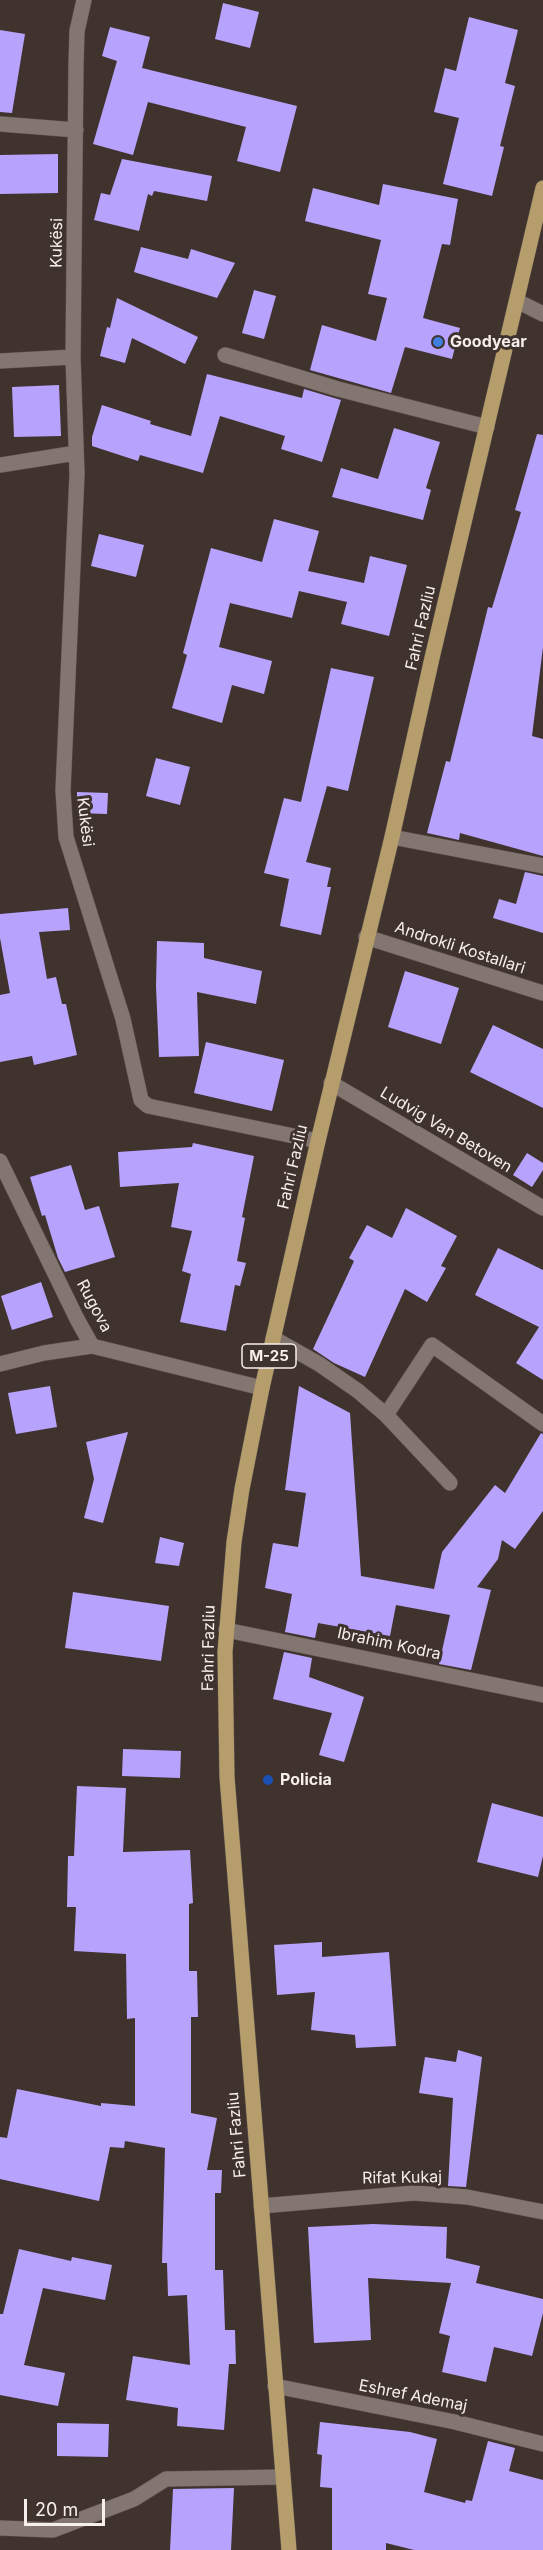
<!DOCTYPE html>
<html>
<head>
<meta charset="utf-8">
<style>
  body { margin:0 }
  #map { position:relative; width:543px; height:2550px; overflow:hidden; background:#40332e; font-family:Inter,sans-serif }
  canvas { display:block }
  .scale { position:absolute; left:24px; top:2499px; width:81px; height:27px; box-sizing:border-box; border:3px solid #f7efec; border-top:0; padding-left:8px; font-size:18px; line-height:21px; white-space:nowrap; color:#f7efec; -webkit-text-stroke:4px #40332e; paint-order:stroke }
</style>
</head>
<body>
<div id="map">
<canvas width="543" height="2550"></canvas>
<div class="scale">20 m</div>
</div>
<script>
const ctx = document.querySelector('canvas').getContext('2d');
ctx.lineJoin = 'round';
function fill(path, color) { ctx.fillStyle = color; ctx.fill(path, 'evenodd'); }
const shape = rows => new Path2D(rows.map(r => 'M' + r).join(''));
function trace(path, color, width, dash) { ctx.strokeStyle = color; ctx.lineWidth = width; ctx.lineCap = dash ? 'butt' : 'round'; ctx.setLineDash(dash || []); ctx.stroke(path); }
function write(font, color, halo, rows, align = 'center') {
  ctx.font = font + ' Inter,sans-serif'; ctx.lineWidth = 6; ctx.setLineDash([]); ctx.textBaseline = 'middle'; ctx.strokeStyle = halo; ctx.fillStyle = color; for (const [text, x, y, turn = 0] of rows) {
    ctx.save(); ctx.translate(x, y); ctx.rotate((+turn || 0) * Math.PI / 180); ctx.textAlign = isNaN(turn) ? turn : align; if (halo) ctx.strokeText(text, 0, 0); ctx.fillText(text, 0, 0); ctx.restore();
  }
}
fill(shape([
  [223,3,259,12,250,48,215,39],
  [469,17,518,30,505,83,515,86,500,146,504,147,492,196,443,184,459,118,434,112,445,68,456,71],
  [110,27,150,37,142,68,297,106,280,172,237,161,246,127,148,102,133,155,93,144,117,61,102,56],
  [0,30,25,34,12,113,0,112],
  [58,154,58,193,0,194,0,155],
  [122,159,212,176,207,201,154,191,152,196,148,194,139,231,94,220,101,193,110,195],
  [383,184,458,199,450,245,442,244,423,318,460,328,452,359,405,347,391,393,310,370,322,325,376,341,387,298,368,294,381,240,305,221,313,188,379,205],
  [141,247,188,259,191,249,235,263,217,298,134,272],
  [254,290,276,296,264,339,242,333],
  [117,298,198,337,185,364,132,338,125,363,100,356,107,327,110,328],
  [207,374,302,398,304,389,341,400,322,462,281,449,285,436,220,416,203,473,140,455,138,461,92,446,92,437,102,405,151,421,150,424,191,436],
  [59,385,61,436,14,437,12,387],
  [394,428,440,442,426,488,431,490,423,520,332,497,341,468,378,479],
  [537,434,543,435,543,647,532,736,543,739,543,856,460,833,459,840,427,833,446,761,450,762,488,607,492,608,521,512,515,510],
  [274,519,319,531,308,571,364,583,370,556,407,565,389,636,341,624,347,602,299,591,292,618,230,603,219,647,272,661,264,694,232,685,222,723,172,708,187,655,183,653,211,548,262,562],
  [99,534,144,545,136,577,91,566],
  [331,668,374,677,348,791,327,786,306,862,331,868,327,887,331,887,321,935,280,926,289,879,264,873,284,798,301,802],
  [156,758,190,767,180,805,146,796],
  [77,792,108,793,107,814,77,813],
  [525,872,543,876,543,933,493,918,499,899,516,904],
  [68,908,70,930,39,932,47,979,56,977,62,1004,66,1004,77,1055,34,1065,32,1056,0,1062,0,995,10,993,0,938,0,914],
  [157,941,204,943,204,958,262,971,256,1004,197,992,199,1056,159,1057,156,986],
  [405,971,459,988,441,1044,388,1027],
  [493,1025,543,1049,543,1108,470,1072],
  [206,1042,284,1060,272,1111,194,1093],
  [193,1143,254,1156,242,1217,245,1218,237,1261,246,1263,240,1286,235,1285,226,1331,180,1322,191,1274,182,1271,192,1231,171,1227,179,1183,120,1187,118,1152,192,1147],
  [527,1153,543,1163,543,1170,532,1187,513,1175],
  [71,1165,85,1210,99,1206,115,1257,65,1272,58,1258,45,1215,42,1216,30,1177],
  [406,1208,457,1236,441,1266,446,1268,427,1302,405,1289,365,1377,334,1363,313,1349,354,1261,349,1258,367,1225,392,1238],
  [498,1248,543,1270,543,1380,516,1363,539,1327,475,1295],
  [41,1282,53,1317,12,1330,1,1296],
  [50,1386,57,1427,16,1434,8,1393],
  [299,1386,350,1413,361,1576,434,1589,442,1552,495,1485,505,1493,541,1433,543,1434,543,1511,515,1549,502,1540,498,1559,477,1587,491,1590,471,1670,439,1664,450,1615,396,1605,390,1636,318,1623,315,1638,285,1632,292,1594,265,1588,273,1543,298,1547,306,1493,285,1490],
  [128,1432,103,1523,84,1518,94,1479,86,1442],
  [160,1537,184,1543,179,1566,155,1563],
  [73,1592,169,1606,161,1661,65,1648],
  [284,1652,312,1658,309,1677,364,1697,344,1762,319,1755,332,1713,273,1699],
  [123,1749,181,1751,180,1778,122,1776],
  [77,1786,126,1788,123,1852,190,1850,193,1903,189,1904,189,1971,197,1971,198,2017,191,2017,191,2113,217,2118,207,2170,222,2170,221,2193,215,2193,215,2270,223,2270,225,2330,235,2330,236,2364,229,2364,224,2430,177,2426,178,2408,126,2400,133,2356,190,2365,187,2295,168,2296,167,2263,162,2263,165,2148,125,2141,124,2148,110,2147,99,2201,0,2179,0,2137,7,2138,17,2089,101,2106,101,2103,135,2106,135,2018,127,2019,126,1954,74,1951,76,1907,67,1907,68,1856,74,1856],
  [492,1803,543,1817,543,1856,538,1877,477,1862],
  [322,1942,322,1957,389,1952,396,2046,356,2048,355,2035,311,2030,315,1992,277,1995,274,1945],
  [458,2050,482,2057,466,2187,448,2186,453,2098,419,2093,425,2057,456,2062],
  [373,2224,447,2227,446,2258,480,2266,476,2283,543,2299,543,2313,532,2356,494,2347,486,2382,442,2372,450,2336,439,2333,451,2283,368,2278,371,2340,314,2343,308,2227],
  [19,2249,71,2261,72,2257,112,2265,105,2300,43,2288,24,2365,65,2373,58,2406,0,2395,0,2314,3,2314],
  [320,2422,410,2432,437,2439,424,2492,465,2503,466,2500,472,2501,488,2441,515,2448,509,2471,543,2480,543,2550,414,2550,386,2543,386,2550,332,2550,332,2488,320,2487,322,2455,317,2454],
  [57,2423,109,2424,108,2457,57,2456],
  [234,2488,231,2550,170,2550,173,2489]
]), '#b7a3fd');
const minor = shape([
  [84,0,77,31,76,65,73,357,77,474,63,790,66,837,123,1019,141,1100,148,1106,318,1141],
  [0,124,76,130],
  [517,301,543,314],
  [225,355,338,389,487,427],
  [0,361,73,357],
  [0,465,76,453],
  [392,837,543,866],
  [366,937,543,993],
  [331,1083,543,1208],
  [0,1161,77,1319,92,1346],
  [273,1338,319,1364,358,1391,386,1415,450,1483],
  [0,1364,44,1353,92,1346,262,1388],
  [386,1415,432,1345,543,1424],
  [226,1630,543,1695],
  [261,2206,414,2193,467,2197,543,2212],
  [275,2386,455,2422,543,2444],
  [0,2528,53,2530,134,2499,166,2479,283,2477]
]);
const major = shape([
  [289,2550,227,1777,225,1652,234,1542,242,1489,262,1388,318,1141,392,837,432,658,543,188]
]);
trace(minor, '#5c524e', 16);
trace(major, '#5c524e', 16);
trace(minor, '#83756f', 15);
trace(major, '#b59e6b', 15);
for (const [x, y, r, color] of [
  [438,342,6,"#3f7fe0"],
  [268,1780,6,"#1a4fb4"]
]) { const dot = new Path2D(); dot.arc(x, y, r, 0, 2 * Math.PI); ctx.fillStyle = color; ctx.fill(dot); trace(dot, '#40332e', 2); }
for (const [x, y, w] of [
  [269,1356,54]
]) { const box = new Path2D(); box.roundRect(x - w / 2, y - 12, w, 24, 4.5); ctx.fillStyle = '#40332e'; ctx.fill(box); trace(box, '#f7efec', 1.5); }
write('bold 15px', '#f7efec', null, [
  ["M-25",269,1356]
]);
write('16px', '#f7efec', '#40332e', [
  ["Kukësi",57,243,-89],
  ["Fahri Fazliu",421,628,-77],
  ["Kukësi",85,822,83],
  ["Androkli Kostallari",460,948,18],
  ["Ludvig Van Betoven",446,1130,31],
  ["Fahri Fazliu",293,1167,-77],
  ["Rugova",94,1306,62],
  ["Ibrahim Kodra",389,1644,12],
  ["Fahri Fazliu",209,1648,-89],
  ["Fahri Fazliu",237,2135,-95],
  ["Rifat Kukaj",402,2178,-1],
  ["Eshref Ademaj",413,2396,11]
]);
write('bold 16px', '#f7efec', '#40332e', [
  ["Goodyear",450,342],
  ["Policia",280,1780]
], 'left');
</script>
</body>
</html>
